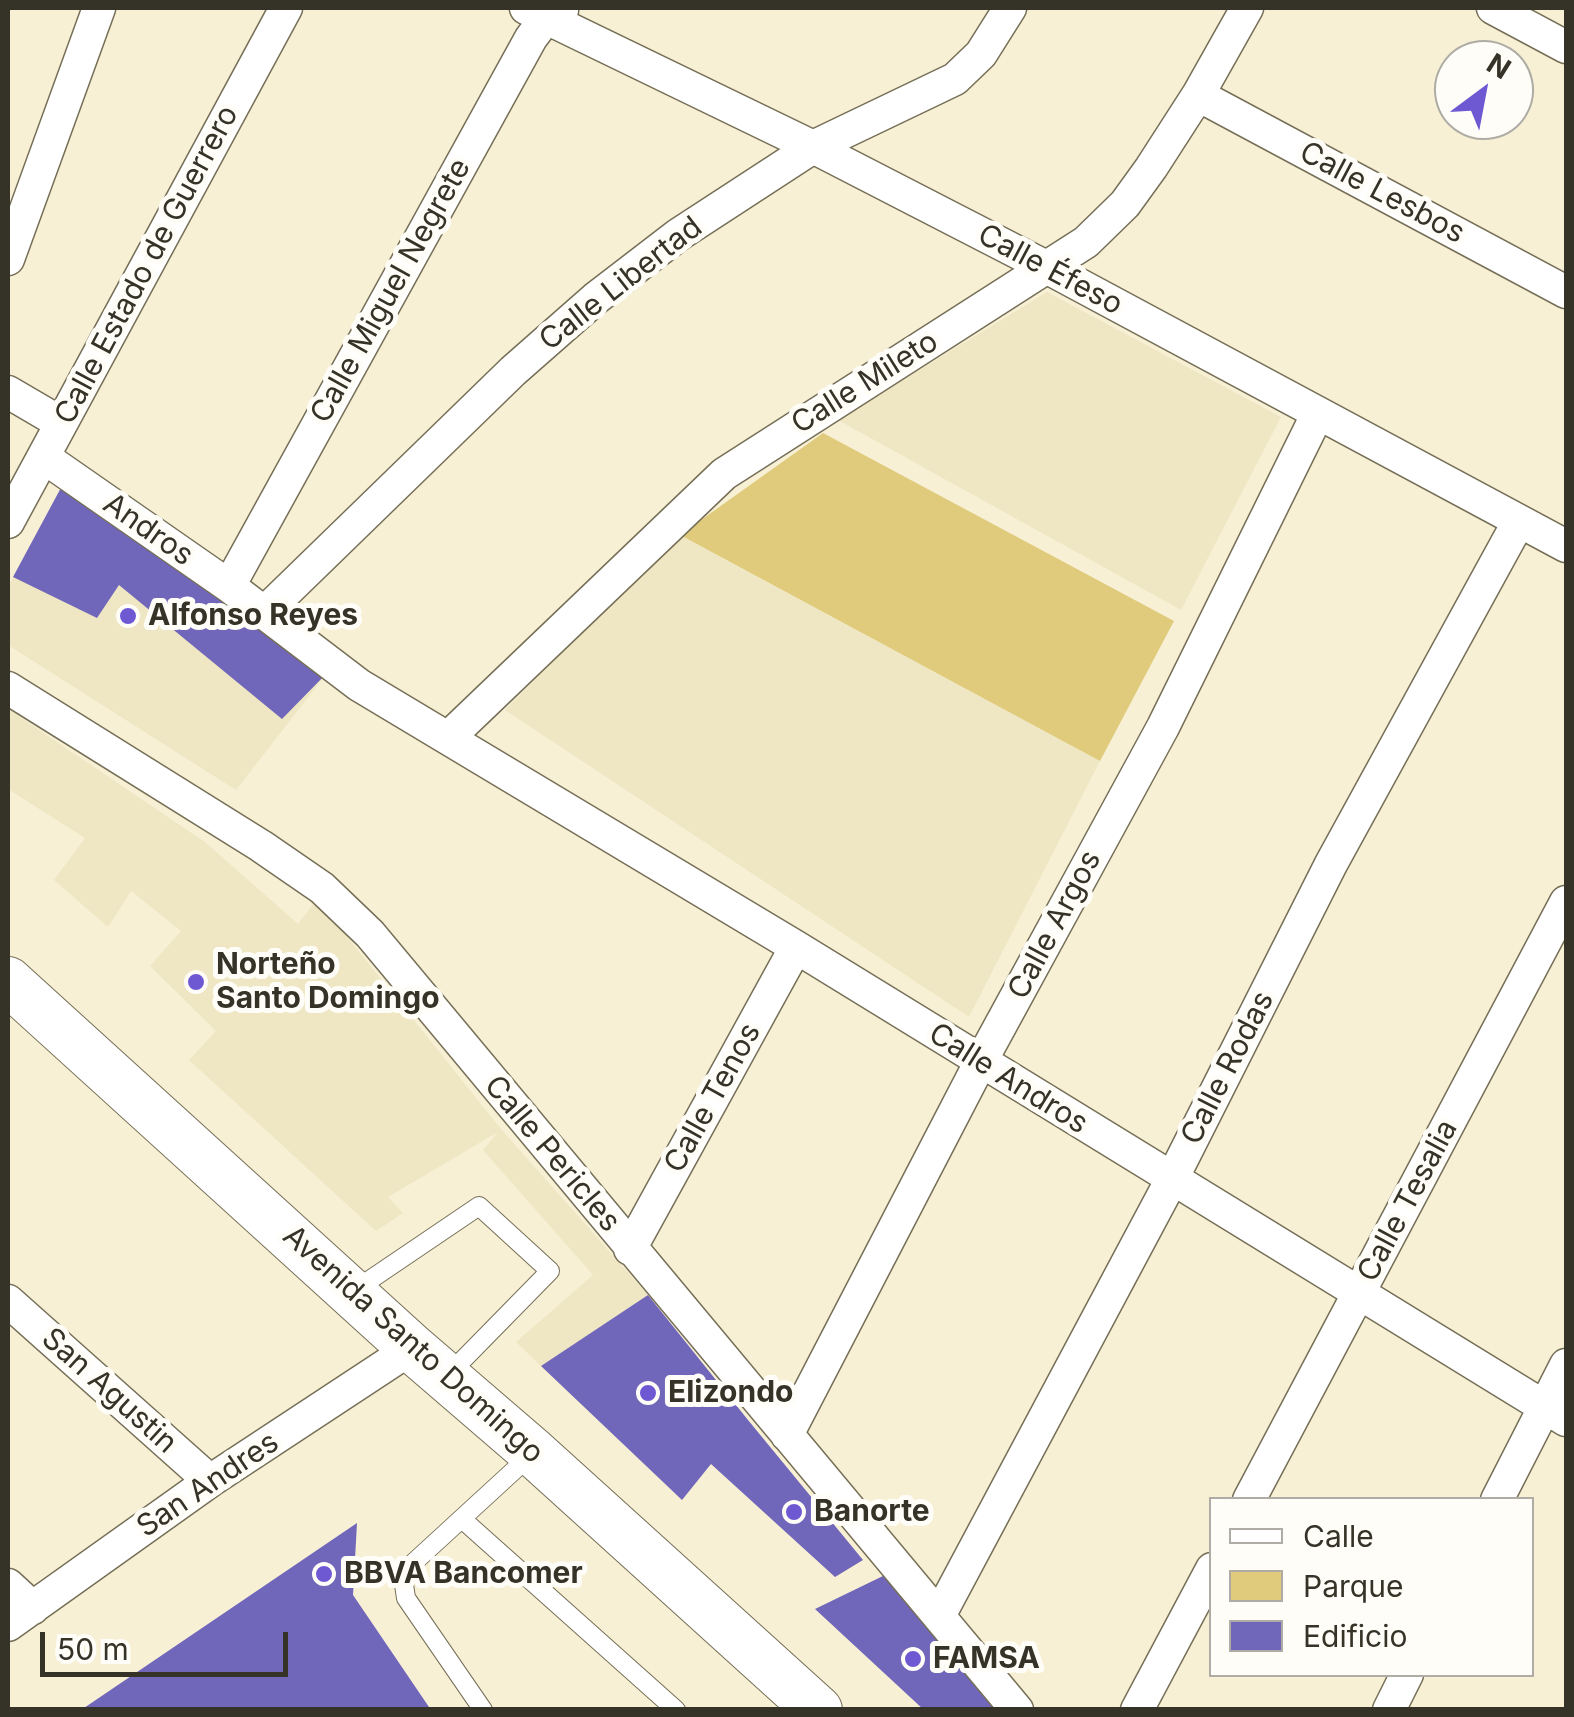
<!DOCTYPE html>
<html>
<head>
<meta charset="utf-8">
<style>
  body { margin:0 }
  #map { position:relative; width:1574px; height:1717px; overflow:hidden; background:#f7f0d5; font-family:Inter,sans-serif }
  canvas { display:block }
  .frame { position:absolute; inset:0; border:10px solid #353227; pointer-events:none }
  .legend { position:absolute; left:1209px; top:1497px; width:325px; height:180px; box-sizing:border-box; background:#fffdf8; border:2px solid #aeaca4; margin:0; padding:12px 18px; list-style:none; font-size:30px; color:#353227 }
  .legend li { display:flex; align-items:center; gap:20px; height:50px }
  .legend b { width:50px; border:2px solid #aeaca4 }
  .north { position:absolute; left:1434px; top:40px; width:100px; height:100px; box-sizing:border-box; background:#fffdf8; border:2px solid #aeaca4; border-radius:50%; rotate:32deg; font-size:28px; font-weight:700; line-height:40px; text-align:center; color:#353227 }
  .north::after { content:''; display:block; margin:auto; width:35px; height:45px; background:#6f59d3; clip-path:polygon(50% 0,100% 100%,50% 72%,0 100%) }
  .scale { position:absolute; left:40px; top:1632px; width:248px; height:45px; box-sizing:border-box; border:5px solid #353227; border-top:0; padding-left:12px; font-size:30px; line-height:35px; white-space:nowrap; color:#353227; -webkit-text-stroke:8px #fffdf8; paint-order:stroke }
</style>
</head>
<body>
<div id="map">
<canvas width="1574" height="1717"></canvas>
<div class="frame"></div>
<ul class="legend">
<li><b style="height:12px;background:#fff"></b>Calle</li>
<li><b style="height:28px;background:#dfcb7b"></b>Parque</li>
<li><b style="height:28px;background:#7066ba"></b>Edificio</li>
</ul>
<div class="north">N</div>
<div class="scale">50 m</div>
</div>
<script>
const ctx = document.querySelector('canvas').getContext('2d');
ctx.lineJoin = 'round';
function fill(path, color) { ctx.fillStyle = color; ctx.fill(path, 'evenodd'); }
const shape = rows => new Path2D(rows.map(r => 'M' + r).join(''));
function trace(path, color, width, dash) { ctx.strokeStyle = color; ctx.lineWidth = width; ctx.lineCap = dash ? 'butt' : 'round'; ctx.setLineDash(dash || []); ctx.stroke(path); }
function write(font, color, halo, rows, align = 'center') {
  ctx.font = font + ' Inter,sans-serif'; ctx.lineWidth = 10; ctx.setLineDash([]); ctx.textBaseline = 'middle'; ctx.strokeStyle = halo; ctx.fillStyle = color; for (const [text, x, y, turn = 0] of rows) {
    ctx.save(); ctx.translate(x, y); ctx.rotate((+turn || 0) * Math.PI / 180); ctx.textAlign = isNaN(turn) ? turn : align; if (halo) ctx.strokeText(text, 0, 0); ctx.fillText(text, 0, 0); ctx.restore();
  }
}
fill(shape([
  [1047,292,1281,417,1181,610,838,420],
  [63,484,327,673,236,790,8,645,8,587],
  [679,535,1100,761,969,1017,505,710],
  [8,709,205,842,298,924,317,899,501,1129,648,1295,541,1366,516,1342,593,1275,483,1150,498,1132,388,1197,403,1213,376,1231,189,1060,216,1031,150,966,181,931,131,891,108,927,54,880,85,838,8,789]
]), '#efe6c3');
fill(shape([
  [823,433,1174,621,1100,761,680,535]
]), '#dfcb7b');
fill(shape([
  [63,484,327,673,282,719,119,585,97,618,13,577],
  [648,1295,748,1420,863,1560,835,1577,711,1464,682,1500,541,1366],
  [357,1523,353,1595,431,1710,81,1710],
  [885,1575,998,1710,924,1710,815,1609]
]), '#7066ba');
const lane = shape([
  [352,1292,479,1206,550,1271,446,1377],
  [462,1519,676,1710],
  [483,1710,406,1598,403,1578,411,1565,533,1453]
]);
const street = shape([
  [526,8,813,147,1048,268,1566,546],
  [1493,8,1566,47],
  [1198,95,1566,292],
  [8,259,99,8],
  [8,392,61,423],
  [45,458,229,586,359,685,796,947,1566,1420],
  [8,522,286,8],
  [229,586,531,38,546,18,562,10],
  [264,613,513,371,596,298,678,235,813,147,955,79,981,54,1010,8],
  [8,688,261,846,322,888,370,934,1017,1710],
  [449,737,724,474,1086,242,1125,204,1151,168,1198,95,1247,8],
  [630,1249,796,947],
  [8,1301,210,1481],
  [787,1435,980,1063,1163,727,1318,413],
  [1249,1500,1566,902],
  [1497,1500,1566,1365],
  [8,1585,33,1608],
  [939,1616,1172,1179,1331,864,1519,521],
  [8,1625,210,1481,412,1348],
  [1137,1710,1212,1569],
  [1389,1710,1407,1674]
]);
const secondary = shape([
  [8,981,412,1348,534,1453,818,1710]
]);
trace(lane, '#766f57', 20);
trace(street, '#766f57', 35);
trace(secondary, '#766f57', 50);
trace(lane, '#fff', 18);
trace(street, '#fff', 32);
trace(secondary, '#fff', 48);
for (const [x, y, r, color] of [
  [128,616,10,"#6f59d3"],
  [196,982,10,"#6f59d3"],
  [648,1393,10,"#6f59d3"],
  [794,1512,10,"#6f59d3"],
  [324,1574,10,"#6f59d3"],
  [913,1659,10,"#6f59d3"]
]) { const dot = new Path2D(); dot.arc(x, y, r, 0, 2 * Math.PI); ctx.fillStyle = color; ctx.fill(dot); trace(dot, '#fffdf8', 4); }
write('30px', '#353227', '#fffdf8', [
  ["Calle Lesbos",1382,193,28],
  ["Calle Estado de Guerrero",147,265,-62],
  ["Calle Éfeso",1050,270,28],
  ["Calle Libertad",621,284,-38],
  ["Calle Miguel Negrete",391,291,-61],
  ["Calle Mileto",865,383,-32],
  ["Andros",148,530,35],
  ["Calle Argos",1055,925,-62],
  ["Calle Rodas",1228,1068,-63],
  ["Calle Andros",1008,1079,32],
  ["Calle Tenos",713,1098,-61],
  ["Calle Pericles",552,1154,50],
  ["Calle Tesalia",1408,1201,-62],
  ["Avenida Santo Domingo",413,1345,42],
  ["San Agustin",109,1391,42],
  ["San Andres",208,1485,-34]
]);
write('bold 30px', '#353227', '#fffdf8', [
  ["Alfonso Reyes",148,616],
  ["Norteño",216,965],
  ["Santo Domingo",216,999],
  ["Elizondo",668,1393],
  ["Banorte",814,1512],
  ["BBVA Bancomer",344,1574],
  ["FAMSA",933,1659]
], 'left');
</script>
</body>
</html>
